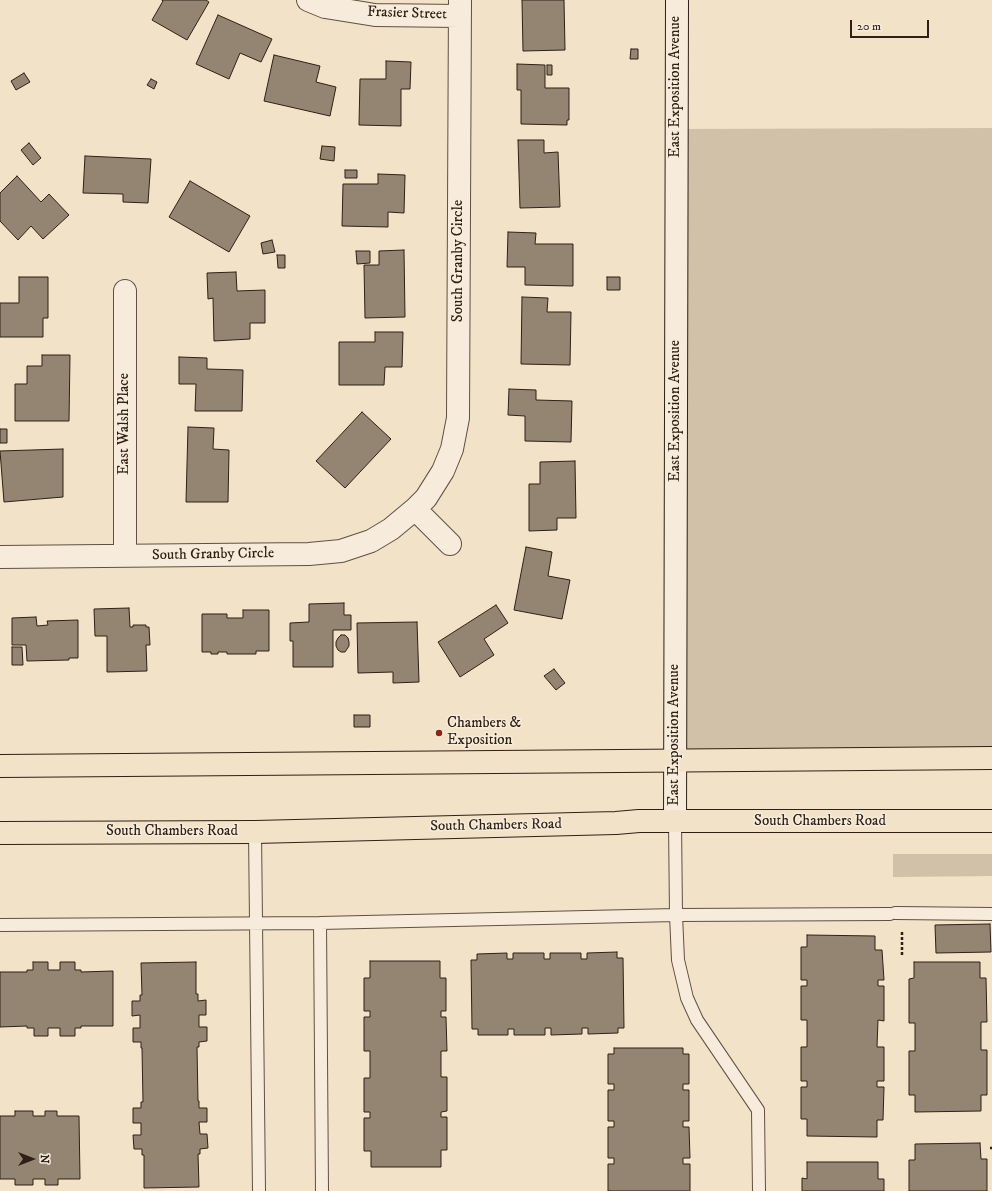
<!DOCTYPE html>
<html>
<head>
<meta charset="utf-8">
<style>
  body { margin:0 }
  #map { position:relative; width:992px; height:1191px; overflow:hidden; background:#f2e2c7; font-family:"IM FELL DW Pica",serif }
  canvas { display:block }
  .north { position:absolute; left:12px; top:1139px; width:40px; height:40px; -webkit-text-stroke:3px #f7ecdb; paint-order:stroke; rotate:90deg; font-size:11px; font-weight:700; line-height:16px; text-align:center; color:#2e2015 }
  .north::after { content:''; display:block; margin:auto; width:14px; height:18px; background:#2e2015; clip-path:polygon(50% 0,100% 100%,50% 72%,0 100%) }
  .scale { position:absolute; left:850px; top:20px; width:79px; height:18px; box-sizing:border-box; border:2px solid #2e2015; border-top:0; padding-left:5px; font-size:12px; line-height:14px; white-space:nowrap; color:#2e2015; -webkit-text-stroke:3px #f7ecdb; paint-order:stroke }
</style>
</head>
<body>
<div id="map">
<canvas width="992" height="1191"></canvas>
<div class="north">N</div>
<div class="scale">20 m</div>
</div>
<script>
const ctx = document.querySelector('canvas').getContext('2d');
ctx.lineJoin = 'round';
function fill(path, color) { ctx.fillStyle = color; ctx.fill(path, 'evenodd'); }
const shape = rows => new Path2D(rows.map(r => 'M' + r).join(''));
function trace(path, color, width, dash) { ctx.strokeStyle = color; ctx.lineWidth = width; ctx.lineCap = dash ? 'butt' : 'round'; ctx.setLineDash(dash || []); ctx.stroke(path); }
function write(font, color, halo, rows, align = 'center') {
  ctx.font = font + ' "IM FELL DW Pica",serif'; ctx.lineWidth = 3; ctx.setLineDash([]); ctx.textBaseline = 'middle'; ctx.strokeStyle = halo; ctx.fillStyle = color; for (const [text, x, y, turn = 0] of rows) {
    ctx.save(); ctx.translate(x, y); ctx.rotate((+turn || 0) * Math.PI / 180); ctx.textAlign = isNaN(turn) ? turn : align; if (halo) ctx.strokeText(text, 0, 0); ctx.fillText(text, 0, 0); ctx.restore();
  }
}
fill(shape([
  [992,128,992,759,675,762,676,129],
  [893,854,992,854,992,876,893,877]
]), '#d1c1a9');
const building = shape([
  [162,0,206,0,209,2,187,40,152,20,163,1,162,0],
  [522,0,564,0,565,50,523,51,522,0],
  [218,15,272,39,261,62,240,53,229,79,196,64,218,15],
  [631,49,638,49,638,59,630,59,631,49],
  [274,55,320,66,316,82,336,87,330,116,264,101,274,55],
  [386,61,411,62,410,89,401,89,401,126,359,125,360,79,386,79,386,61],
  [517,64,545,65,545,88,569,88,569,120,567,120,567,125,521,124,521,90,517,90,517,64],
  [547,65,552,65,552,75,547,75,547,65],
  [24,73,30,82,16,90,11,81,24,73],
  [151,79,157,82,154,89,147,85,151,79],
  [518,140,544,140,544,153,558,152,560,207,520,208,518,140],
  [29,143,41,158,33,165,21,150,29,143],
  [322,146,335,147,334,161,320,159,322,146],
  [85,156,151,159,148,203,123,202,123,194,83,193,85,156],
  [345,170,357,170,357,178,345,178,345,170],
  [378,174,405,175,404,213,388,212,388,227,342,226,343,184,378,184,378,174],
  [17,176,41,202,49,194,69,215,43,239,31,226,18,240,0,221,0,193,17,176],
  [190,181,250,216,229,252,169,217,190,181],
  [508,232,536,233,535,244,573,244,573,286,525,285,525,267,507,267,508,232],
  [272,240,275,252,263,254,261,243,272,240],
  [404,250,405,317,365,318,364,265,379,265,379,251,404,250],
  [356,251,370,251,370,263,357,264,356,251],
  [277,255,285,255,285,268,278,268,277,255],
  [236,272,237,291,265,290,265,323,250,323,250,339,214,341,213,298,208,299,207,273,236,272],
  [19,277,48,277,48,318,43,318,43,337,0,337,0,303,19,303,19,277],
  [607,277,620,277,620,290,607,290,607,277],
  [522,297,548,298,547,312,571,312,570,365,521,364,522,297],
  [375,332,403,332,402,367,385,367,384,385,339,385,339,342,375,342,375,332],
  [42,355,70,355,69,421,15,421,15,384,27,384,27,366,42,366,42,355],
  [179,357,207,358,207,369,243,370,242,411,195,411,196,384,179,384,179,357],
  [509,389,536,390,536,400,572,401,571,442,525,441,525,416,508,415,509,389],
  [362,412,391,439,345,488,316,461,362,412],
  [188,427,214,428,213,449,229,450,228,502,186,502,188,427],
  [0,429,7,429,7,443,0,443,0,429],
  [63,449,63,497,4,502,0,451,63,449],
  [575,461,576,518,557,518,557,530,529,531,529,484,540,484,540,462,575,461],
  [526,547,552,552,548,576,570,580,562,619,514,610,526,547],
  [344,603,344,615,351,615,351,630,333,630,333,667,293,667,293,641,290,641,290,623,309,622,309,604,344,603],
  [496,605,508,623,484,639,494,655,460,677,438,642,496,605],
  [129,608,130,627,133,627,133,625,146,625,146,627,149,627,150,645,146,645,147,671,107,672,107,636,95,636,94,609,129,608],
  [243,610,269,610,269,651,256,651,256,654,227,654,227,652,218,652,218,654,211,654,211,652,202,652,202,614,227,614,227,618,243,618,243,610],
  [36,617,37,626,48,625,47,621,78,620,78,658,69,658,69,660,27,661,26,645,12,645,12,618,36,617],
  [417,622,419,682,393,683,393,672,358,673,357,623,417,622],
  [341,635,345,635,348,638,349,642,349,646,345,652,341,652,338,650,336,646,336,642,338,638,341,635],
  [12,647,22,647,23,665,12,665,12,647],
  [554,669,565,683,556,690,544,676,554,669],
  [354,715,370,715,370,727,354,727,354,715],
  [990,924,991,952,936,953,935,925,990,924],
  [807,935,875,936,875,950,882,950,884,980,878,980,878,986,884,986,884,1021,878,1020,877,1047,884,1047,884,1081,877,1081,877,1087,884,1087,883,1120,877,1120,877,1137,807,1136,807,1119,801,1119,801,1087,807,1087,807,1081,801,1081,801,1047,807,1047,807,1020,801,1020,801,986,807,986,807,980,801,980,801,947,807,947,807,935],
  [617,952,617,958,623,958,624,1028,618,1028,618,1033,588,1034,588,1028,582,1028,582,1034,551,1035,551,1028,545,1028,545,1035,514,1035,514,1029,508,1029,508,1035,478,1035,478,1029,472,1029,471,960,477,960,477,954,507,953,507,959,513,959,513,953,544,953,544,959,550,959,550,953,581,953,581,959,587,959,587,953,617,952],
  [370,961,440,961,440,978,446,978,446,1011,441,1011,441,1017,446,1017,447,1051,441,1051,441,1077,447,1077,447,1111,441,1112,441,1117,447,1117,447,1150,441,1150,441,1167,371,1167,371,1151,364,1151,364,1118,370,1118,370,1112,364,1112,364,1078,370,1078,370,1051,364,1051,364,1017,370,1017,370,1011,364,1011,364,978,370,978,370,961],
  [33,962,48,962,48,970,60,970,60,962,75,962,75,970,81,970,81,972,113,971,113,1026,81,1026,81,1028,75,1028,75,1036,60,1036,60,1028,48,1028,48,1036,34,1036,34,1028,27,1028,27,1026,0,1027,0,972,27,972,27,970,33,970,33,962],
  [196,962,196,994,198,994,198,1001,206,1000,206,1015,199,1015,199,1027,207,1027,207,1041,199,1042,199,1047,197,1047,198,1101,199,1101,199,1108,207,1108,207,1122,199,1122,200,1134,207,1134,208,1148,200,1149,200,1154,198,1154,199,1187,144,1188,144,1155,142,1155,142,1149,134,1149,133,1135,141,1135,141,1123,133,1123,133,1108,141,1108,141,1102,143,1102,142,1048,141,1048,141,1042,133,1042,133,1028,140,1028,140,1015,132,1016,132,1001,140,1001,140,995,142,995,141,963,196,962],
  [914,962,980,962,980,978,986,978,987,1022,981,1022,981,1050,987,1050,987,1095,981,1095,981,1111,915,1112,915,1095,909,1095,909,1051,915,1051,915,1023,909,1023,909,979,914,978,914,962],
  [614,1048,683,1048,683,1054,689,1054,689,1084,683,1084,683,1090,689,1090,689,1121,683,1121,683,1127,689,1127,690,1158,683,1158,683,1164,690,1164,690,1191,608,1191,608,1164,614,1164,614,1158,608,1158,608,1127,614,1127,614,1121,608,1121,608,1090,614,1090,614,1084,608,1084,608,1054,614,1054,614,1048],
  [15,1111,33,1111,33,1116,45,1116,45,1111,57,1111,57,1116,79,1116,80,1179,58,1179,58,1185,45,1185,45,1179,33,1179,33,1185,15,1185,15,1179,0,1179,0,1116,15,1116,15,1111],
  [980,1143,981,1159,987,1159,987,1191,909,1191,909,1160,915,1160,915,1144,980,1143],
  [807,1162,878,1162,878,1179,884,1179,884,1191,802,1191,802,1178,807,1179,807,1162]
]);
fill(building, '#948572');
trace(building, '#2e2015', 1);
const lane = shape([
  [675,822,676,915,678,960,687,998,697,1020,758,1110,759,1191],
  [255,832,259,1191],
  [895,913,992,914],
  [320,923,322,1191],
  [0,925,320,923,676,915,890,914]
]);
const street = shape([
  [308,0,325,7,375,15,459,16],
  [415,509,450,544],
  [125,556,125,291],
  [0,557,309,554,341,551,371,541,391,529,415,509,426,498,443,471,452,449,458,418,460,0]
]);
const secondary = shape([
  [675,822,677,0]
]);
const primary = shape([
  [0,766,992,758],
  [0,833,255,832,616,823,639,821,992,821]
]);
trace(lane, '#5f5042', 14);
trace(street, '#5f5042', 24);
trace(secondary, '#2e2015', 24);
trace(primary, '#2e2015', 24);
trace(shape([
  [902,932,902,955],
  [990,1148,992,1148]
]), '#2e2015', 2.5, [3, 2]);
trace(lane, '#f7ecdb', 12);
trace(street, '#f7ecdb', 22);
trace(secondary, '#f7ecdb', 22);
trace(primary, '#f2e2c7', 22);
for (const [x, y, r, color] of [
  [439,733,4,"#8f2418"]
]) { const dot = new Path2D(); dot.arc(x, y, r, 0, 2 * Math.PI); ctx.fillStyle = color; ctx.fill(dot); trace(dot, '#f7ecdb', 1.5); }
write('15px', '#2e2015', '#f7ecdb', [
  ["Frasier Street",407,14,2],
  ["East Exposition Avenue",676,87,-90],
  ["South Granby Circle",459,261,-90],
  ["East Exposition Avenue",676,411,-90],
  ["East Walsh Place",125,424,-90],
  ["South Granby Circle",213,555,-1],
  ["East Exposition Avenue",675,735,-90],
  ["South Chambers Road",820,822],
  ["South Chambers Road",496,826,-1],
  ["South Chambers Road",172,832]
]);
write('15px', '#2e2015', '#f7ecdb', [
  ["Chambers &",447,724],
  ["Exposition",447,741]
], 'left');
</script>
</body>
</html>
